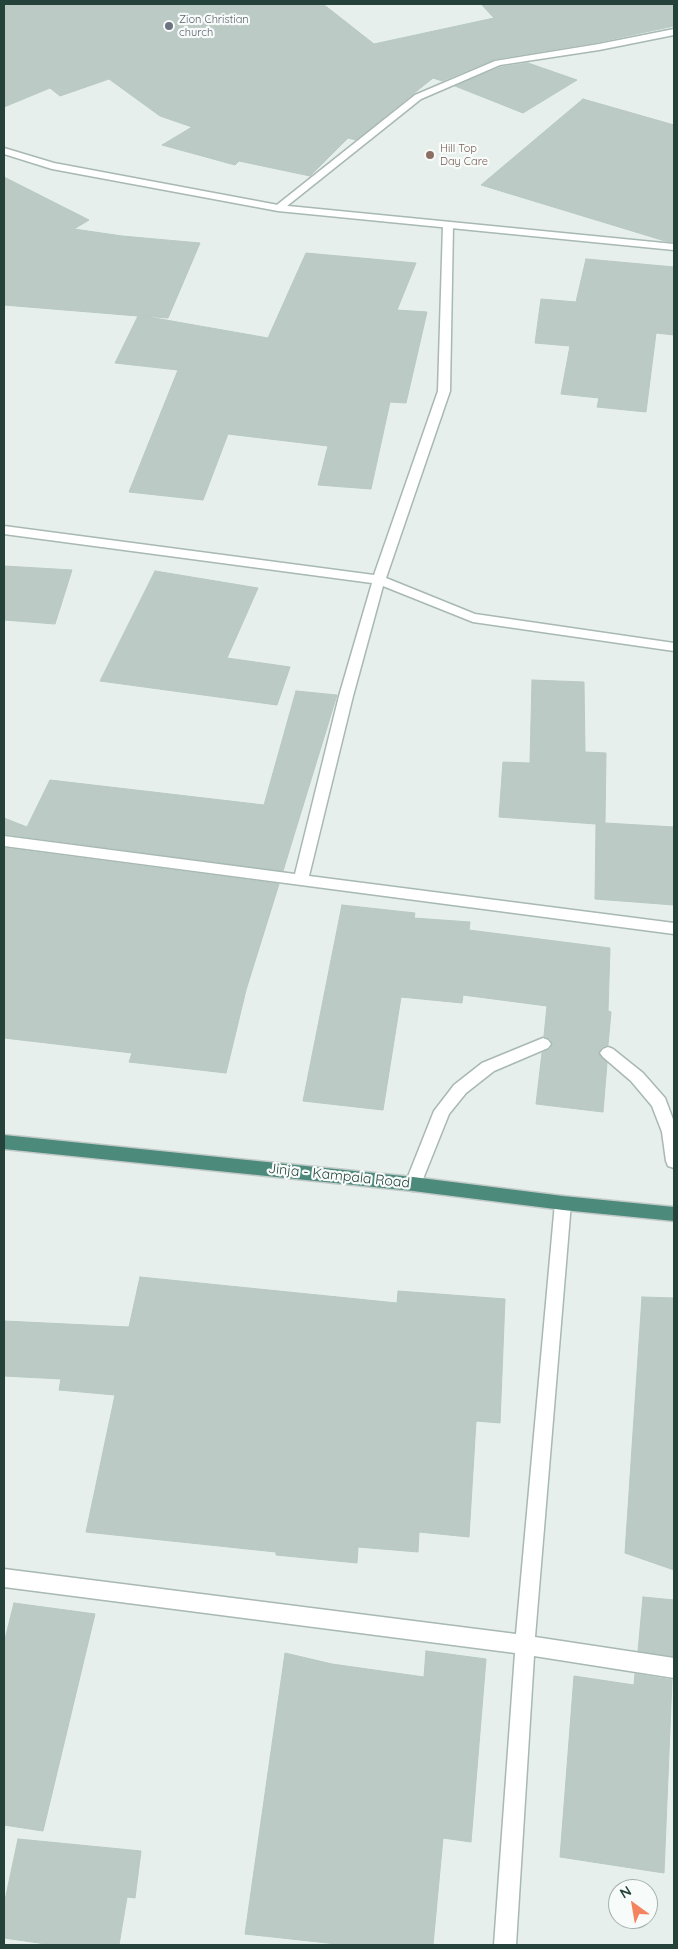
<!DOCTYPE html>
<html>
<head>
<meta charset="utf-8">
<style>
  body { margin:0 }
  #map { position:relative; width:678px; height:1949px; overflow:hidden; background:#e6efeb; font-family:Quicksand,sans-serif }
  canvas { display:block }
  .frame { position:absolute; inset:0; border:5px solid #24423a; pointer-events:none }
  .north { position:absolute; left:608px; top:1879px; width:50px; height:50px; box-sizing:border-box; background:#f7fbf9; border:1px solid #a3b1ad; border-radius:50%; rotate:328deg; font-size:14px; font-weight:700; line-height:20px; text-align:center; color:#24423a }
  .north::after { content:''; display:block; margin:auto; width:18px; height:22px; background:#f4845f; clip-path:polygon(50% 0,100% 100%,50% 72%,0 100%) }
</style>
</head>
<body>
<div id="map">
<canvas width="678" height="1949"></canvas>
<div class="frame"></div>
<div class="north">N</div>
</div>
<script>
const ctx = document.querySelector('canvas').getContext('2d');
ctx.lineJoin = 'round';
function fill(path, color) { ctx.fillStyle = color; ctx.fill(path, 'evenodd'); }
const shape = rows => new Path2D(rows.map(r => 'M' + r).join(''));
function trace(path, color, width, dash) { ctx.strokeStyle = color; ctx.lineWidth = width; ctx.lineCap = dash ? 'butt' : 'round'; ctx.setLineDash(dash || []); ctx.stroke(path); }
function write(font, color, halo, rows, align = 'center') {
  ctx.font = font + ' Quicksand,sans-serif'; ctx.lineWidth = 4.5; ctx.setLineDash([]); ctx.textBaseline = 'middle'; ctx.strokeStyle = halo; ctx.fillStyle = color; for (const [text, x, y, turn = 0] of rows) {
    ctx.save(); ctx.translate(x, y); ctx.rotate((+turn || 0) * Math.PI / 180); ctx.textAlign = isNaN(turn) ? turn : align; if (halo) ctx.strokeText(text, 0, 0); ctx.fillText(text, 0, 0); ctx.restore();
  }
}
const building = shape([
  [4,4,323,4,374,44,494,18,481,4,674,4,674,26,599,42,495,59,442,81,433,78,356,140,348,138,310,176,239,161,235,165,162,145,192,127,160,116,109,79,60,96,50,88,4,107,4,4],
  [528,63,577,80,523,113,455,86,501,67,528,63],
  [583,99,674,125,674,242,665,241,481,185,583,99],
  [4,177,89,220,74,229,122,236,200,243,168,318,143,316,268,338,306,253,416,263,397,310,427,312,406,403,390,402,371,489,318,485,328,446,228,434,203,500,129,492,178,370,115,363,138,316,4,305,4,177],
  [586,259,674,267,674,335,656,333,646,412,597,407,599,398,561,394,570,346,535,343,541,299,576,302,586,259],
  [4,566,72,570,55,624,4,620,4,566],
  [155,571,258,588,227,658,290,667,277,705,100,681,155,571],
  [532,680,584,682,585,752,606,753,605,823,674,827,674,905,595,899,596,824,499,817,503,762,530,763,532,680],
  [296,691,337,695,283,871,4,834,4,818,27,827,50,780,264,805,296,691],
  [4,848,279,884,246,990,226,1073,129,1062,132,1053,4,1038,4,848],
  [342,905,415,913,414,918,470,922,469,930,610,948,608,1011,611,1012,608,1045,602,1047,598,1053,607,1063,603,1112,536,1104,542,1053,550,1049,553,1044,550,1039,544,1036,547,1006,463,995,462,1003,401,997,383,1110,303,1101,342,905],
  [140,1277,397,1303,398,1291,505,1299,500,1423,476,1421,469,1537,419,1532,418,1552,358,1547,357,1563,276,1555,276,1552,86,1532,115,1395,59,1390,61,1379,4,1376,4,1321,129,1327,140,1277],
  [642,1297,674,1298,674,1570,625,1553,642,1297],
  [643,1597,674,1600,673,1656,638,1651,643,1597],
  [14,1603,95,1614,43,1831,4,1825,4,1643,14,1603],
  [426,1651,486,1659,471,1842,443,1838,433,1945,346,1945,245,1934,285,1653,332,1664,424,1677,426,1651],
  [635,1674,672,1680,664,1873,560,1857,574,1676,634,1685,635,1674],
  [18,1839,141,1851,135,1898,127,1897,119,1945,53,1945,4,1938,4,1905,18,1839]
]);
fill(building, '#bbcac4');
trace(building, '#b8c9c2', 1);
const service = shape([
  [543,1038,548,1040,551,1044,548,1048,494,1071,466,1093,449,1114,419,1189,413,1191,407,1189,405,1184,434,1111,454,1085,482,1063,543,1038],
  [608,1047,613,1049,643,1073,665,1098,674,1122,674,1168,668,1166,666,1161,662,1132,652,1106,631,1081,603,1057,600,1053,603,1049,608,1047]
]);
const minor = shape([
  [674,29,674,35,599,50,500,65,421,99,282,210,274,210,273,208,415,95,495,61,599,44,674,29],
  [448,222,453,225,450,391,386,578,475,614,674,643,674,651,473,622,383,586,353,696,309,876,674,923,674,934,4,846,4,836,295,874,339,696,372,583,4,534,4,526,374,575,438,391,443,225,448,222],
  [563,1196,569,1198,571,1203,535,1637,674,1658,674,1678,534,1656,516,1945,494,1945,515,1653,4,1587,4,1569,516,1634,555,1203,557,1198,563,1196]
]);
const tertiary = shape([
  [4,148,54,163,278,205,674,244,674,250,278,211,52,169,4,154,4,148]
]);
const trunk = shape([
  [4,1135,413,1177,563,1196,674,1207,674,1221,563,1210,413,1191,4,1149,4,1135]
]);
trace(service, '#a8b8b2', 3);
trace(minor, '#a8b8b2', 3);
trace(tertiary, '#a8b8b2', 3);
trace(trunk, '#c2cac8', 3);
fill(service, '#fff');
fill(minor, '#fff');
fill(tertiary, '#fff');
fill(trunk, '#4c8a7c');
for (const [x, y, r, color] of [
  [169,26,5,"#6b7280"],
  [430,155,5,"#8d6e63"]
]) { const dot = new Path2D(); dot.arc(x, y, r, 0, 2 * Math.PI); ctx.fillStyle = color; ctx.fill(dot); trace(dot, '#f7fbf9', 2); }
write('11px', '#5b616d', '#f7fbf9', [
  ["Zion Christian",179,20],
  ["church",179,33]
], 'left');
write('11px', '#785e54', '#f7fbf9', [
  ["Hill Top",440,149],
  ["Day Care",440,162]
], 'left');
write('14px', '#24423a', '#f7fbf9', [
  ["Jinja - Kampala Road",339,1176,6]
]);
</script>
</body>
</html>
